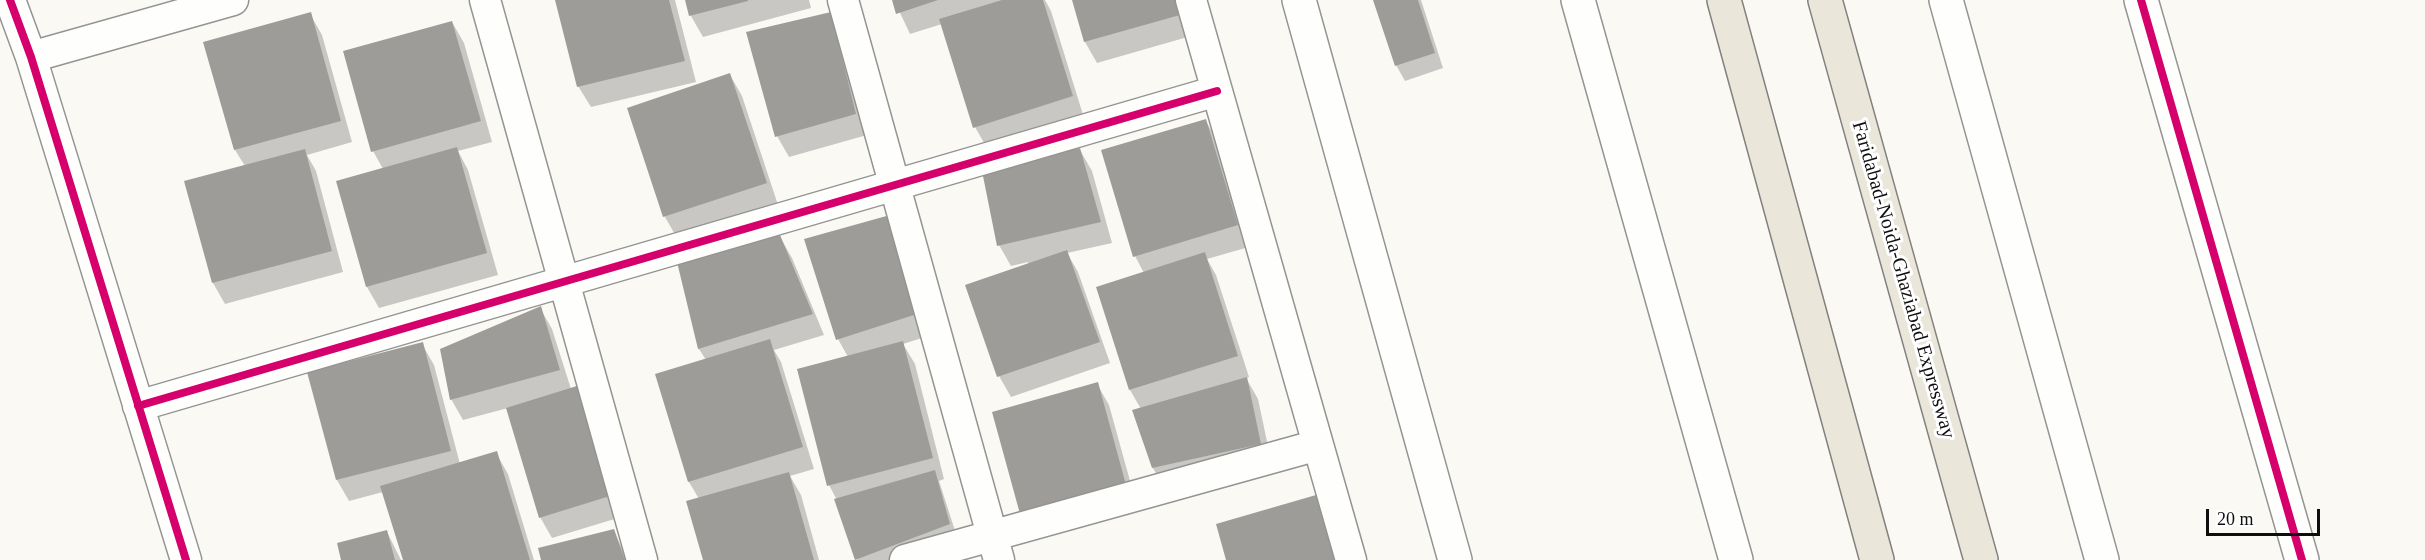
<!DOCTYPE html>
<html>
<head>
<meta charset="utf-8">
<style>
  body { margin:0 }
  #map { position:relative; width:2425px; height:560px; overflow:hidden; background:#faf9f4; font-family:Georgia,serif }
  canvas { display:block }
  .scale { position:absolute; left:2206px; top:509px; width:114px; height:27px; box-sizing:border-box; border:3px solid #0e0e0e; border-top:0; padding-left:8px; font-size:18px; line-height:21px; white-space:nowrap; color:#0e0e0e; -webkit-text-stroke:4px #fff; paint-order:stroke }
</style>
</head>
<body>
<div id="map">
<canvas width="2425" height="560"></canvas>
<div class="scale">20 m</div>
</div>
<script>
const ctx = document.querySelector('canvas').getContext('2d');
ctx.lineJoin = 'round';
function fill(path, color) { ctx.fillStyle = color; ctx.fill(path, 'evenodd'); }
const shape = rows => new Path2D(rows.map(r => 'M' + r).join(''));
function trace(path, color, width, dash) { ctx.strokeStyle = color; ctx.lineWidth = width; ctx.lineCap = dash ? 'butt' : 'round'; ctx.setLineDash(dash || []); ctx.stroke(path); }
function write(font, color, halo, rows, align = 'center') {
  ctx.font = font + ' Georgia,serif'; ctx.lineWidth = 6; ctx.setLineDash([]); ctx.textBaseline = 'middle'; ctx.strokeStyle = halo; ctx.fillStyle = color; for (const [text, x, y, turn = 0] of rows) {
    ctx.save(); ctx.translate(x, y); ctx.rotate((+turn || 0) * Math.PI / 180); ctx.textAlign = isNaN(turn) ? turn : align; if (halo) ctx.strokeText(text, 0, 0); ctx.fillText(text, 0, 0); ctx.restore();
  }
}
fill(shape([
  [557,0,675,0,696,82,591,107,578,86],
  [686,0,809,0,811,8,703,37,691,16],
  [894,0,1045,0,1051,11,1084,118,987,148,975,127,942,24,910,34],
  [1073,0,1181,0,1191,36,1097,63,1085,42],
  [1375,0,1421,0,1443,68,1405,81,1396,65],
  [310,14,322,35,352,142,307,155,316,171,343,272,225,304,213,283,186,182,245,166,235,150,205,43],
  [831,14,843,35,867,135,789,157,777,136],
  [452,22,464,43,492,142,458,151,468,170,498,275,379,308,367,287,383,169,373,151],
  [730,75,742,96,778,205,677,238,665,217,629,109],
  [1205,120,1218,141,1249,247,1207,259,1216,275,1249,377,1246,378,1258,399,1272,465,1165,489,1153,468,1141,409,1130,390,1144,273,1135,256],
  [1080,150,1092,171,1112,243,1067,253,1078,272,1110,363,1011,397,999,376,1028,264,1028,262,1011,266,999,245],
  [780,237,792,258,824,335,774,350,781,362,814,469,790,476,801,495,819,560,704,560,699,499,689,482,656,375,706,360,699,349,679,263],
  [902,237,928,336,903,344,915,364,944,479,939,481,958,540,905,560,857,560,837,500,829,485,848,357,838,339],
  [540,308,552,329,571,389,621,517,552,538,540,517,508,408,463,420,451,399],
  [422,344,434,365,460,464,496,453,508,474,534,560,404,560,383,492,349,501,337,480,309,373],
  [1097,384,1109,405,1137,506,1034,535],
  [1315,497,1327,518,1339,560,1227,560],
  [613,530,628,560,543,560],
  [387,532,401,560,343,560]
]), '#0003');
fill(shape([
  [555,0,669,0,685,61,577,87],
  [685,0,748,0,748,1,689,16],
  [892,0,938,0,896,14],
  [1002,0,1043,0,1073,96,973,128,939,19],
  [1072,0,1176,0,1180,15,1084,42],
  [1373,0,1418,0,1435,53,1395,66],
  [311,12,341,121,234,150,203,42],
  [831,12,856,114,775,137,746,32],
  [452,21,481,121,371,152,343,51],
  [730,73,767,183,663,217,627,108],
  [1206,119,1238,225,1133,257,1101,150],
  [457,147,487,253,366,287,336,181],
  [1080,148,1101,222,997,246,982,171],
  [305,149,332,251,212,283,184,181],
  [890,215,917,314,836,340,804,239],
  [780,235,813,314,698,349,677,262],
  [1067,250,1100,342,997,377,965,285],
  [1205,252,1238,356,1129,390,1096,287],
  [541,306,560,370,450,400,440,349],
  [770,339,803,447,688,482,655,374],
  [903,341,933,458,827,486,797,369],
  [423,342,451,451,336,480,307,372],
  [1247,377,1261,444,1152,468,1132,410],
  [1098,382,1126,485,1020,514,992,412],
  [580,385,610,496,539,518,506,408],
  [497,451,530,560,403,560,380,486],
  [935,470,950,524,855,560,834,499],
  [789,472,814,560,703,560,686,501],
  [1316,495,1335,560,1226,560,1216,524],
  [614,529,625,560,541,560,538,548],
  [387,530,395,560,341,560,337,543]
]), '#9e9c99');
const minor = shape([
  [10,0,31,57,186,560],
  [485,0,642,560],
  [843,0,999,560],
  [1191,0,1351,560],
  [31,57,233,0],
  [138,406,1217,91],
  [905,560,1318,445]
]);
const tertiary = shape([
  [1299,0,1455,560],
  [1578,0,1736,560],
  [1946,0,2102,560],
  [2141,0,2302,560]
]);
const primary = shape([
  [1724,0,1877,560],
  [1825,0,1981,560]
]);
trace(minor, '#949492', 33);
trace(tertiary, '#949492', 36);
trace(primary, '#82817f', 36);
trace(minor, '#fefefd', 30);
trace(tertiary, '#fefefd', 33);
trace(primary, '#ebe6da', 33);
trace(shape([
  [10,0,31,57,186,560],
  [2141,0,2302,560],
  [138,406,1217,91]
]), '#d6006c', 8);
write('20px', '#0e0e0e', '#fff', [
  ["Faridabad-Noida-Ghaziabad Expressway",1903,280,74]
]);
</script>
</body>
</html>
